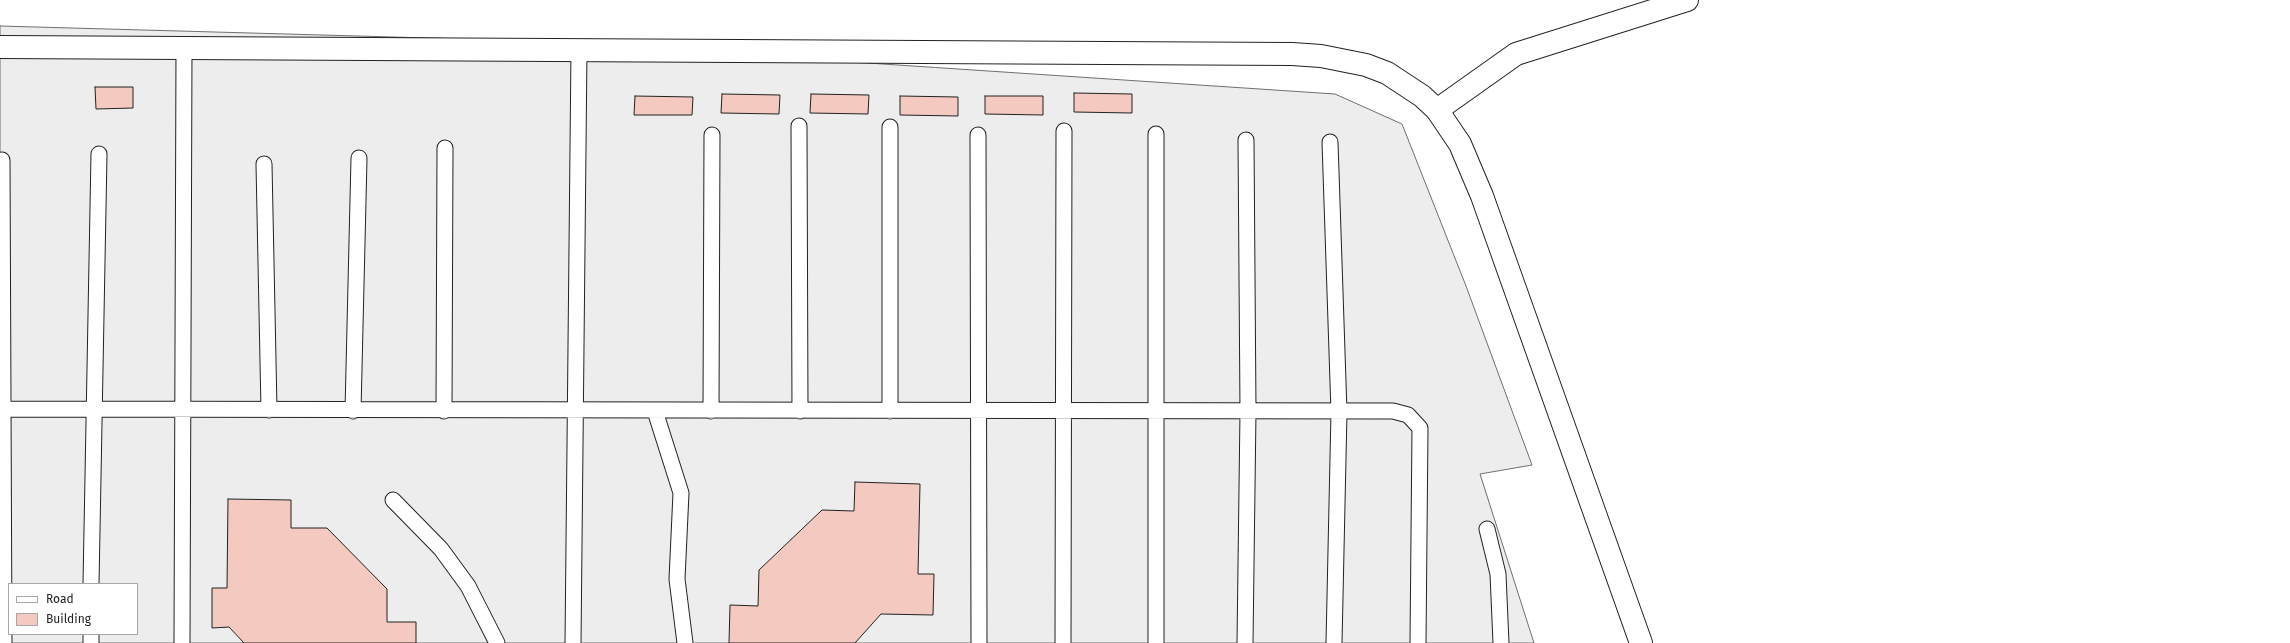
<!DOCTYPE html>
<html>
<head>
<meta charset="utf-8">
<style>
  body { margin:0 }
  #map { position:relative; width:2290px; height:643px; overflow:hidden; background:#fff; font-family:"Fira Sans",sans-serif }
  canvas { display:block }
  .legend { position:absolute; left:8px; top:583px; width:130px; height:52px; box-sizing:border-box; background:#fff; border:1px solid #a7a7a7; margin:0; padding:5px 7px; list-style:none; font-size:12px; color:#222 }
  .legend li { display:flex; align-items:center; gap:8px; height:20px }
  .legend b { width:20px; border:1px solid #a7a7a7 }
</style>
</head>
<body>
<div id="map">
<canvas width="2290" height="643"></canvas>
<ul class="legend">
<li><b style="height:5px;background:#fff"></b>Road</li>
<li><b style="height:11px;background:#f3c9c0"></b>Building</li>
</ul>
</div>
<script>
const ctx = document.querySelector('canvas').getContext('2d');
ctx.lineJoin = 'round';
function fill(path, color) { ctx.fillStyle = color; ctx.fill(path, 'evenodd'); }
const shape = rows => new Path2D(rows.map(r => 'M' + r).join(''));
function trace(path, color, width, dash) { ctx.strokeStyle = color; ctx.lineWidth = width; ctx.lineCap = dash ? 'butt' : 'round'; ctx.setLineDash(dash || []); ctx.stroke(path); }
const parking = shape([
  [0,26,536,41,1335,94,1402,124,1466,286,1532,465,1480,474,1534,643,0,643,0,26],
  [9,584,137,584,137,634,9,634,9,584]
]);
fill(parking, '#ededed');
trace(parking, '#6f6f6f', 1);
const building = shape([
  [95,87,133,87,133,108,96,109,95,87],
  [1074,93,1132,94,1132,113,1074,112,1074,93],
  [722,94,780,95,779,114,721,113,722,94],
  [811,94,869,95,868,114,810,113,811,94],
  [635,96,693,97,692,115,634,115,635,96],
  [900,96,958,97,958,116,900,115,900,96],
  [985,96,1043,96,1043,115,985,114,985,96],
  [855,482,920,484,918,574,934,574,933,615,881,614,855,643,729,643,730,605,758,606,759,570,822,510,854,511,855,482],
  [228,499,291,500,291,528,327,528,387,589,387,622,416,622,416,643,244,643,229,627,212,628,212,588,227,588,228,499]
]);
fill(building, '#f3c9c0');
trace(building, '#222', 1);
const service = shape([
  [799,126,800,411],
  [890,127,890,411],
  [1156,134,1156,643],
  [978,135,979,643],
  [1330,142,1339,412,1334,643],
  [2,160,4,643],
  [264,164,269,410],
  [0,409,1393,411,1408,415,1420,428,1418,643],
  [353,411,359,158],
  [444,411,445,148],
  [655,411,681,493,677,579,685,643],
  [711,411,712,135],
  [393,500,441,549,468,586,497,643],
  [1487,529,1498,574,1501,643],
  [91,584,99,154],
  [91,643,91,634],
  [182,643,184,48],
  [573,643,579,49],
  [1063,643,1064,131],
  [1245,643,1248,411,1246,140]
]);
const minor = shape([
  [0,47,1292,54,1321,56,1366,65,1387,73,1422,96,1437,110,1460,144,1482,196,1641,643],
  [1437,110,1516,54,1687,0]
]);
trace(service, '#222', 17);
trace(minor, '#222', 24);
trace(service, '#fff', 15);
trace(minor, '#fff', 22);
</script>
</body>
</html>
